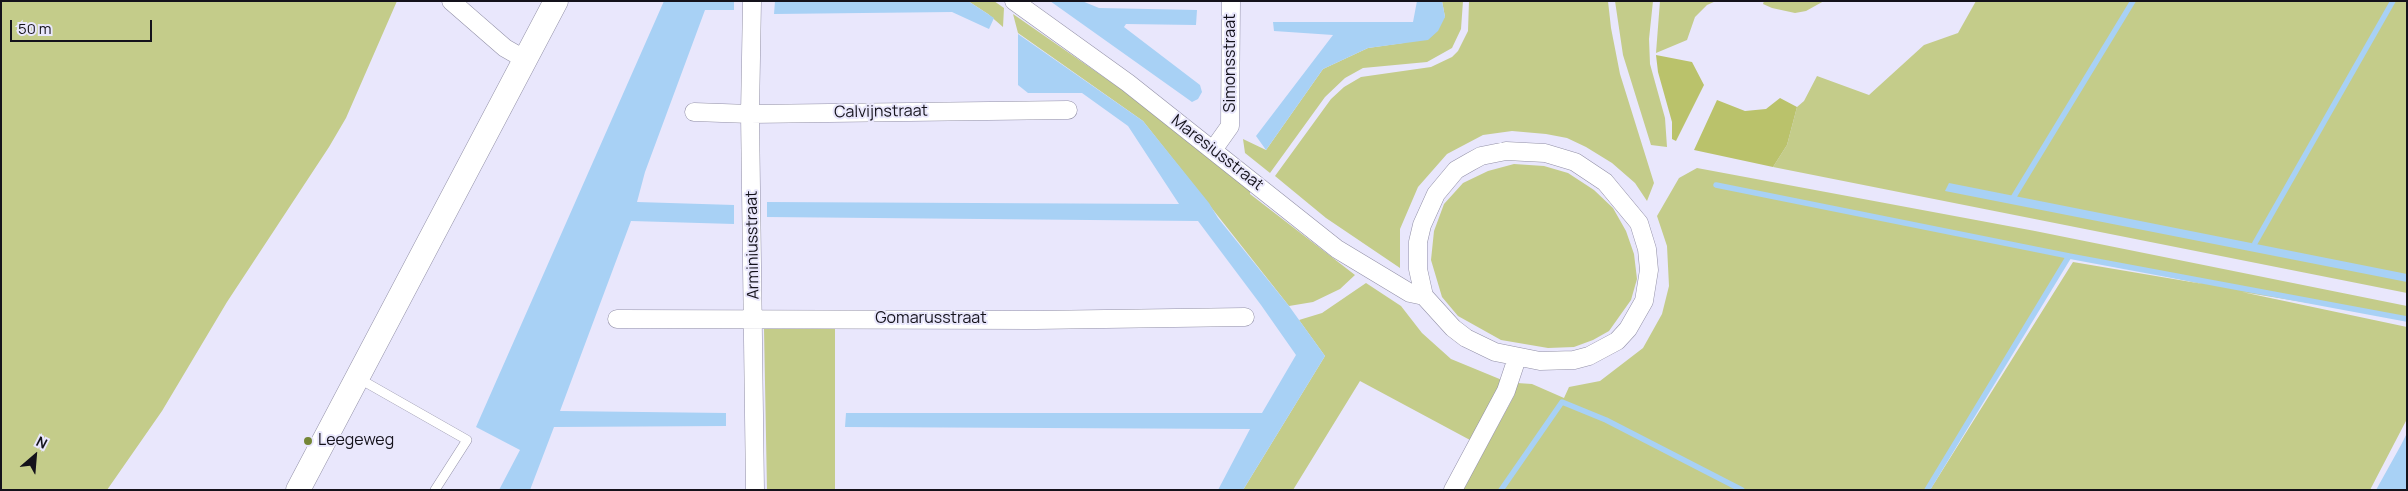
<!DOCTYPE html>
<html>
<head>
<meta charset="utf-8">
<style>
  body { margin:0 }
  #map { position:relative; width:2408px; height:491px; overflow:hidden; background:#e9e7fc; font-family:Manrope,sans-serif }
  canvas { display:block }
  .frame { position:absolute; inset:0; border:2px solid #14121b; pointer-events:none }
  .north { position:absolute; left:10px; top:431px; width:50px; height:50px; -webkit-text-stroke:4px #e9e7fc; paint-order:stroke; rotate:27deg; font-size:14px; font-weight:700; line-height:20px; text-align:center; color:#14121b }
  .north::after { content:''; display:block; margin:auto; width:18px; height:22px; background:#14121b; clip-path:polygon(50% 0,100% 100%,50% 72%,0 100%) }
  .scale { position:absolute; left:10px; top:20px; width:142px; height:22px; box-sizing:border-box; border:2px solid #14121b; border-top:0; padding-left:6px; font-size:15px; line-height:18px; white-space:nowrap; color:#14121b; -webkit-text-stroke:4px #e9e7fc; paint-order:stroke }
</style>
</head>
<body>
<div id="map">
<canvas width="2408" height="491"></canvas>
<div class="frame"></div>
<div class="north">N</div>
<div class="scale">50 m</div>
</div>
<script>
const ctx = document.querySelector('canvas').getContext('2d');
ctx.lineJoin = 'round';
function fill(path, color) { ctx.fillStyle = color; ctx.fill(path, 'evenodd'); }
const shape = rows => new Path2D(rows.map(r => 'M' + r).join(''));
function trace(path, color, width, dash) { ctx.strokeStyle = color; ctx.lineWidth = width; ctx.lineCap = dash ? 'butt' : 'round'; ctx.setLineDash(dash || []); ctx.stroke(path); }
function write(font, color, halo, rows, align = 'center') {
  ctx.font = font + ' Manrope,sans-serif'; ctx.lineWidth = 4; ctx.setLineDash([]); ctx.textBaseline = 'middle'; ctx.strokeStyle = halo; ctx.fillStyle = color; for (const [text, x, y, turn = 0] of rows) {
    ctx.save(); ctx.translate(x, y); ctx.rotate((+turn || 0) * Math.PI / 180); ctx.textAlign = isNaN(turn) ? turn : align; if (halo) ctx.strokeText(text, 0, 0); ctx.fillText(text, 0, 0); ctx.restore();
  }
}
fill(shape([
  [1,1,397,1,346,118,329,147,227,302,162,411,107,490,1,490],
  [968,1,994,1,1004,8,1003,27,988,14],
  [1442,1,1463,1,1461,29,1452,48,1427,62,1363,68,1345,78,1325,97,1270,173,1245,153,1243,139,1266,150,1323,69,1368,48,1403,43,1445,17],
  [1469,1,1608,1,1611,28,1620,74,1654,183,1647,201,1635,183,1612,163,1586,147,1567,138,1546,134,1512,131,1483,135,1447,154,1418,187,1400,229,1400,268,1326,218,1275,176,1331,99,1344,87,1361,77,1431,67,1452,57,1458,51,1468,31],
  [1615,1,1653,1,1649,39,1650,64,1665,118,1667,147,1651,145,1623,55],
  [1660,1,1716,1,1707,5,1695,17,1687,40,1656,53],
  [1764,1,1824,1,1806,11,1795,13,1772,8,1763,4],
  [1976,1,2407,1,2407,293,1773,167,1787,145,1797,107,1804,101,1817,76,1869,95,1924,45,1958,33],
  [1013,14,1121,89,1250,190,1250,194,1355,275,1340,289,1313,302,1289,306,1143,121,1018,33],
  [1514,164,1544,166,1568,173,1594,190,1613,208,1626,231,1634,254,1637,279,1631,300,1609,331,1593,340,1574,347,1548,348,1501,340,1458,316,1442,297,1431,260,1434,231,1444,204,1463,183,1488,171],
  [1697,168,2035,231,2407,306,2407,319,2242,292,2407,327,2407,419,2370,490,1930,490,2073,262,2203,284,2069,256,1929,490,1463,490,1514,396,1517,383,1532,384,1564,398,1569,387,1600,381,1643,348,1662,314,1669,286,1667,246,1657,216,1679,178],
  [1366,283,1401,306,1422,333,1451,359,1502,380,1470,440,1360,381,1293,490,1243,490,1325,356,1299,320,1322,313],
  [764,329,835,329,835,490,767,490]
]), '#c4cc8a');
fill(shape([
  [1656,55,1692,62,1704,85,1676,141,1672,139,1672,122,1658,72],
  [1780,98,1797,107,1787,145,1773,167,1694,150,1717,100,1745,111,1766,109]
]), '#bac26b');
fill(shape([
  [664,1,734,1,734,10,705,10,645,172,637,202,734,205,734,224,631,221,560,411,726,413,726,426,554,427,530,490,499,490,520,450,476,427],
  [775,1,968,1,994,18,989,29,952,12,774,14],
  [1050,1,1082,1,1099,8,1197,10,1196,25,1126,24,1124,27,1200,85,1202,92,1198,99,1192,102],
  [1417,1,1442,1,1445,17,1438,31,1428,40,1368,48,1323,69,1266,150,1256,136,1333,35,1274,31,1273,22,1413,22],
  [1018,34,1143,121,1209,203,1218,218,1289,306,1325,356,1243,490,1218,490,1250,429,845,427,846,413,1262,413,1296,355,1261,305,1198,221,767,217,767,202,1179,204,1128,126,1082,93,1028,93,1018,85],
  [1949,183,2407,274,2407,282,1945,191],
  [2407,433,2407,490,2376,490,2401,445]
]), '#a8d1f5');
trace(shape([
  [1716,185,2069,256,2407,319],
  [2013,198,2133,1],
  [2255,243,2393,1],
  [1501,490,1562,402,1606,420,1742,490],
  [1927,490,2069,256]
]), '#a8d1f5', 5.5);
const lane = shape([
  [358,378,467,440,435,490]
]);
const street = shape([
  [451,1,505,48,526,60],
  [752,1,750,114,755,490],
  [1014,1,1128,83,1337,249,1410,293,1424,296],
  [694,112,750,114,1068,110],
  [1213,150,1230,126,1231,1],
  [1506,151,1545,153,1575,162,1605,182,1639,223,1647,249,1649,270,1644,301,1628,329,1617,341,1589,356,1574,360,1540,361,1495,352,1466,338,1453,328,1424,296,1418,269,1418,242,1422,225,1436,194,1456,170,1470,162,1481,156,1506,151],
  [617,319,1035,320,1245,317],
  [1453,490,1506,391,1517,358]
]);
const secondary = shape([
  [298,490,556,1]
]);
trace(lane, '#9290a7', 10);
trace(street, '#9290a7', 19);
trace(secondary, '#9290a7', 25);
trace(lane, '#fff', 9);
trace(street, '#fff', 18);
trace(secondary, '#fff', 24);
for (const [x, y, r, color] of [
  [308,441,5,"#748636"]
]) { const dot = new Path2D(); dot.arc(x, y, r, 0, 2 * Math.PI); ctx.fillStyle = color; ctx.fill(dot); trace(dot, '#e9e7fc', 2); }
write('16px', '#14121b', '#e9e7fc', [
  ["Simonsstraat",1231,63,-90],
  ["Calvijnstraat",881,112,-1],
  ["Maresiusstraat",1217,153,38],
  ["Arminiusstraat",753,245,-91],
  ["Gomarusstraat",931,319]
]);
write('16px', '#14121b', '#e9e7fc', [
  ["Leegeweg",318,441]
], 'left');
</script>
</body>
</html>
